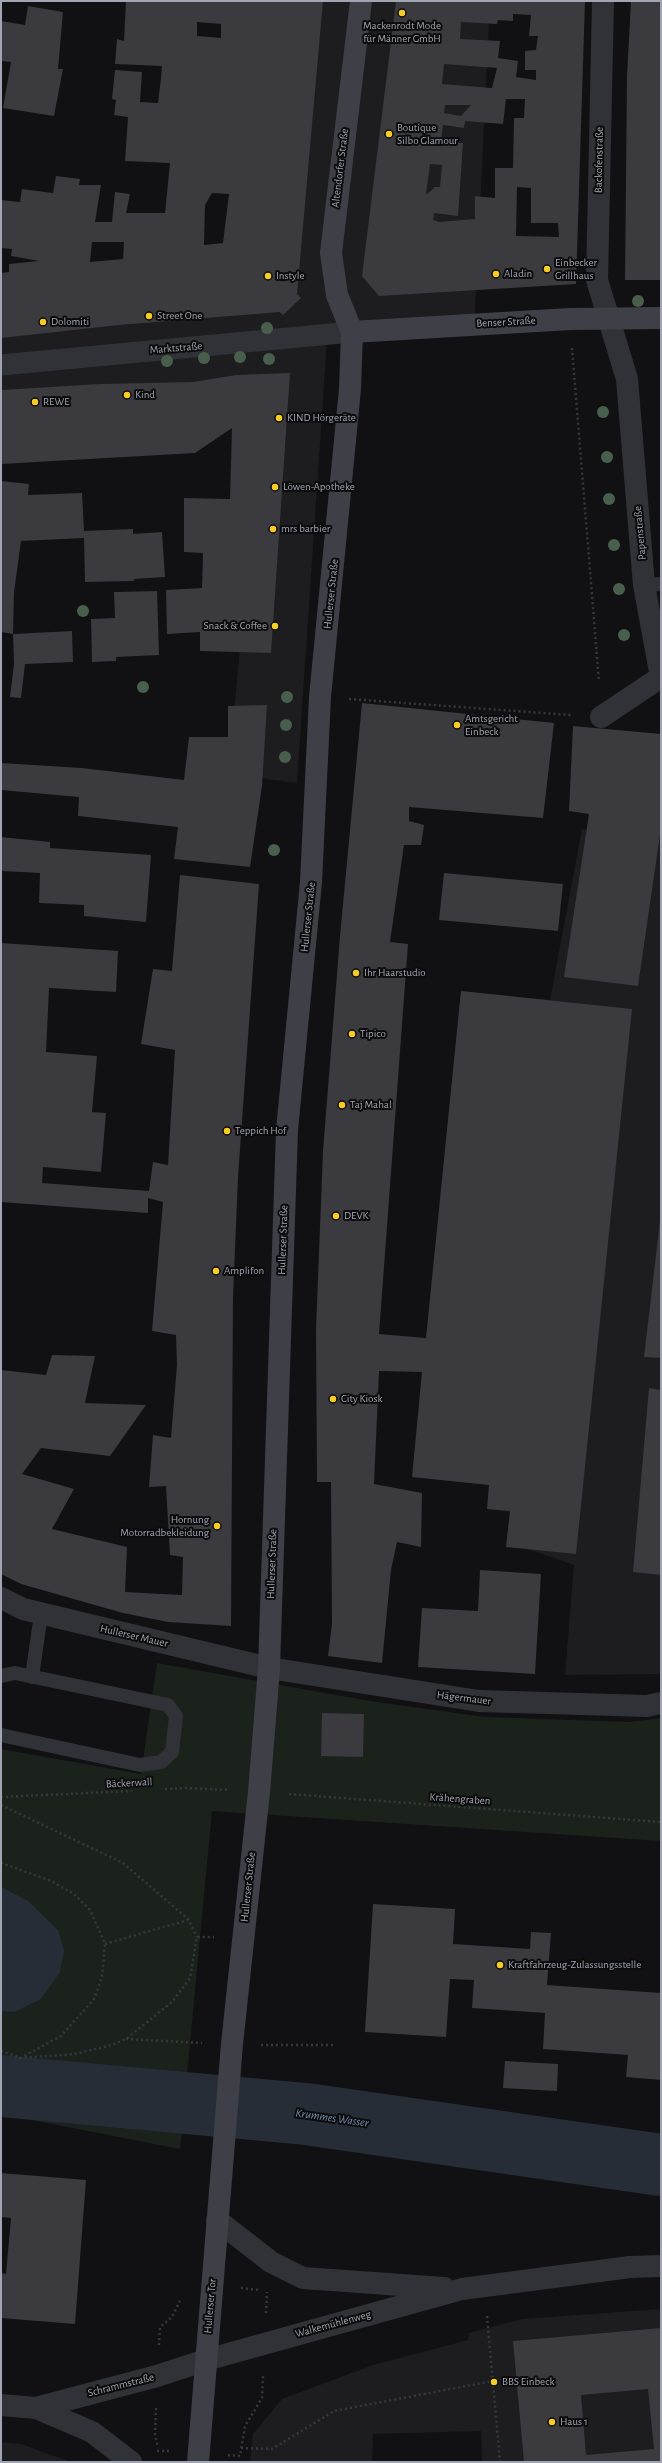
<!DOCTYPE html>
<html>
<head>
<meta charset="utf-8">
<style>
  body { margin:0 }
  #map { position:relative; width:662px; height:2463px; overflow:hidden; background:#111012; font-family:"Alegreya Sans",sans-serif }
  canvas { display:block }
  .frame { position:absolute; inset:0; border:2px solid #a1a4b3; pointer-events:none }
</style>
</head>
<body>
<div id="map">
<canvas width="662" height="2463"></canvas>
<div class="frame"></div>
</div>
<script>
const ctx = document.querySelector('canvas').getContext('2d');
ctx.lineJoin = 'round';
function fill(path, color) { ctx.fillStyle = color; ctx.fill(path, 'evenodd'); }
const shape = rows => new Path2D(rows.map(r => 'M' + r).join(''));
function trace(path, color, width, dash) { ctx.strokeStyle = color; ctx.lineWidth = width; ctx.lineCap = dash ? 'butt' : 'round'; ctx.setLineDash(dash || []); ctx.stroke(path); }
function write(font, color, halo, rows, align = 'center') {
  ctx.font = font + ' "Alegreya Sans",sans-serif'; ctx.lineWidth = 4; ctx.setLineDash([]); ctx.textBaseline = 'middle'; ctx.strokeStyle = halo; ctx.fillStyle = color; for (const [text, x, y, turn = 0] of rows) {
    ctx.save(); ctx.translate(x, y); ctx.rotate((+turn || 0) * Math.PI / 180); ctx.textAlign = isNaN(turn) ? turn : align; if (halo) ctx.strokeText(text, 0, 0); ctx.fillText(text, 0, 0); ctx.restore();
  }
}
fill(shape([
  [288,1,490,1,474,332,327,340,297,783,228,774,262,418,1,431,1,309,264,277],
  [582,829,661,835,661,1674,658,1674,565,1675,574,1565,525,1548,506,1547,510,1512,487,1509,489,1485,412,1477,461,991,550,1000],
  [661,2309,661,2462,482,2462,481,2431,373,2434,372,2462,250,2462,253,2434,282,2399,373,2365,468,2340,469,2333,522,2319],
  [1,2442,21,2444,71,2462,1,2462]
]), '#1d1d1f');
fill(shape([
  [157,1663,370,1701,485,1717,630,1722,661,1718,661,1841,212,1811,180,2149,1,2114,1,1749,141,1774]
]), '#1b221c');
fill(shape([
  [1,1887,28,1901,58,1930,64,1951,60,1972,41,1999,14,2012,1,2011]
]), '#272d36');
trace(shape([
  [1,2086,306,2114,661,2165]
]), '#272d36', 62);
fill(shape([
  [126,1,323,1,297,294,301,298,283,315,280,312,119,325,1,338,1,273,9,272,9,264,39,261,11,256,12,249,1,248,1,200,20,202,22,189,53,193,56,176,80,179,79,185,101,185,95,222,112,222,115,192,130,194,126,213,165,213,170,163,125,161,128,117,114,115,116,100,112,99,115,70,142,72,140,102,158,103,161,78,162,66,115,64,117,39,124,41],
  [197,22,221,24,221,38,197,36],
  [212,193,229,194,223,243,204,245,205,205],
  [92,242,124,242,123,259,90,262],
  [396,1,585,1,576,284,379,296,362,276],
  [513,14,531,15,529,36,538,36,536,50,525,51,525,70,536,70,536,80,516,77,518,61,498,58,500,41,460,39,461,22,497,24,498,20,513,21],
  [444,64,497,68,492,88,442,84],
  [506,99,525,99,524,118,514,118,513,168,495,168,495,198,475,196,475,219,439,222,433,220,434,213,458,216,463,143,441,141,443,125,464,128,465,121,503,124],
  [445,105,471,105,461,116,444,113],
  [430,164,442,165,440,187,435,187,426,195],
  [517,187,531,188,531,223,558,223,559,237,516,236],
  [631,1,661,1,661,280,625,280,627,76],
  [28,6,63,12,58,69,63,69,54,116,3,108,11,62,1,61,1,21,25,25],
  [290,373,271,653,200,651,200,632,167,634,166,590,202,588,203,553,184,552,184,498,230,499,232,428,195,453,1,464,1,390,100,384,193,382,236,375],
  [1,481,29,484,28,495,82,493,84,531,133,529,133,534,162,532,165,577,134,579,134,581,85,582,84,538,21,541,14,592,13,634,72,631,73,662,25,664,21,698,10,697,14,664,13,634,1,632],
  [157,591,159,655,116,657,116,661,92,662,91,619,115,618,114,592],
  [362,703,554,723,543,818,409,807,409,821,424,825,421,845,404,845,390,942,408,944,379,1334,426,1338,461,991,632,1009,576,1554,506,1547,510,1511,487,1509,489,1485,412,1477,422,1372,379,1371,374,1484,422,1493,421,1547,397,1542,391,1570,382,1663,328,1656,332,1624,331,1482,317,1482,316,1329,323,1151,340,936],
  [267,705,262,786,250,867,174,859,178,827,78,816,79,797,1,790,1,763,82,768,184,780,189,737,228,737,228,706],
  [573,726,661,734,661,828,638,986,564,977,589,814,569,811],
  [1,837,50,842,50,848,151,855,146,922,84,916,84,905,39,903,40,873,1,871],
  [444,873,563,884,558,931,439,920],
  [180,875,259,884,238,1177,233,1297,231,1626,168,1622,123,1613,21,1584,1,1574,1,1370,46,1375,52,1355,95,1356,85,1403,146,1405,110,1456,41,1448,22,1474,74,1489,52,1529,127,1547,125,1592,182,1595,183,1557,170,1555,166,1486,149,1487,153,1435,171,1438,177,1365,176,1335,152,1331,163,1202,148,1198,148,1213,1,1202,1,943,118,951,116,992,49,988,46,1052,97,1056,92,1112,106,1113,101,1172,43,1167,42,1183,149,1191,153,1162,168,1165,175,1050,141,1044,153,969,172,971],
  [660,1221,661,1221,661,1358,644,1357],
  [649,1388,661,1390,661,1575,633,1572],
  [480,1570,541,1574,535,1674,418,1667,422,1608,478,1611],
  [322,1713,364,1714,363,1757,321,1756],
  [373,1904,455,1909,453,1944,530,1949,531,1932,551,1933,547,1985,661,1993,661,2080,626,2077,628,2055,543,2049,545,2013,472,2008,474,1980,450,1979,446,2037,365,2032],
  [505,2061,558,2064,557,2091,503,2088],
  [1,2173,86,2180,75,2324,1,2318,1,2273,6,2274,11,2218,1,2217],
  [661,2328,661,2462,524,2462,513,2341],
  [648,2389,654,2449,586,2455,581,2395]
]), '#3a3a3f');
trace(shape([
  [572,348,599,682],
  [349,699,571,715],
  [165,1789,186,1788,230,1790],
  [289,1794,661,1822],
  [1,1797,132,1791],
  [1,1805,123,1863,188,1919,197,1937],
  [1,1863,51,1881,74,1894,90,1910,105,1944,102,1977,94,1999,61,2036,24,2056],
  [105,1944,188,1920],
  [126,2039,202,2043],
  [261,2045,333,2045],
  [1,2051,21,2058,75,2054,112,2045,126,2039,172,2002,190,1978,197,1937,214,1937],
  [241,2288,258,2290],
  [266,2313,267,2292],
  [487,2316,500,2462],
  [159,2345,160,2327,172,2317,180,2301],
  [156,2408,155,2434,158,2448],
  [241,2448,272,2449,334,2411,493,2381],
  [157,2451,169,2451],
  [228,2455,240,2456,245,2426,262,2398,263,2376]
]), '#37383e', 2.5, [2, 3]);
trace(shape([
  [644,585,661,584],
  [1,1676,15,1673,168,1705,176,1716,172,1752,161,1762,140,1765,1,1735],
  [32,1677,41,1614]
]), '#313237', 14);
trace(shape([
  [1,365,352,332]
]), '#313237', 21);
trace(shape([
  [601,717,661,677,644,585,627,379,597,280,603,1],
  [1,1598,23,1609,269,1668,479,1701,647,1706,661,1703],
  [1,2405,36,2408,92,2432,131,2462],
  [36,2408,157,2376,206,2360]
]), '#313237', 22);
trace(shape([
  [217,2220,271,2262,303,2278,444,2288],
  [206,2360,462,2289,630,2267,661,2266]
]), '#313237', 22);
trace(shape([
  [352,332,570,319,661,318],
  [198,2462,232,2044,259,1792,269,1668,287,1130,311,882,320,697,350,389,352,332,337,295,331,253,361,1]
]), '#3f4047', 22);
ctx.fillStyle = '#495f4e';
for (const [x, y] of [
  [638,301],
  [267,328],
  [240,357],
  [204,358],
  [269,359],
  [167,361],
  [603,412],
  [607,457],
  [609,499],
  [614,545],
  [619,589],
  [83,611],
  [624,635],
  [143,687],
  [287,697],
  [286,725],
  [285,757],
  [274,850]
]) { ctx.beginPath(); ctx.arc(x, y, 6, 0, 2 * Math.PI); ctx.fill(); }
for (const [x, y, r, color] of [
  [402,13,4,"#f8cd23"],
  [389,134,4,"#f8cd23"],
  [547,269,4,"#f8cd23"],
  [496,274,4,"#f8cd23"],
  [268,276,4,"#f8cd23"],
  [149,316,4,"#f8cd23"],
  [43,322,4,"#f8cd23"],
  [127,395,4,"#f8cd23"],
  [35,402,4,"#f8cd23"],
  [279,418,4,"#f8cd23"],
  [275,487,4,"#f8cd23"],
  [273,529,4,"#f8cd23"],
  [275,626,4,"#f8cd23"],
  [457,725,4,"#f8cd23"],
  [356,973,4,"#f8cd23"],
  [352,1034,4,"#f8cd23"],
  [342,1105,4,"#f8cd23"],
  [227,1131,4,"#f8cd23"],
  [336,1216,4,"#f8cd23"],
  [216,1271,4,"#f8cd23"],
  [333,1399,4,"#f8cd23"],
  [217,1526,4,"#f8cd23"],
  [500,1965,4,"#f8cd23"],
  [494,2382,4,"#f8cd23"],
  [552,2422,4,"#f8cd23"]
]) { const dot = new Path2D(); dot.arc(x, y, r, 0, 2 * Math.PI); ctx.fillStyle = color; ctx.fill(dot); trace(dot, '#0c0c0d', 1.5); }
write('11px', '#a1a4b3', '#0c0c0d', [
  ["Mackenrodt Mode",402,26,"center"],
  ["für Männer GmbH",402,39,"center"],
  ["Boutique",397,128],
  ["Silbo Glamour",397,141],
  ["Einbecker",555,263],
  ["Grillhaus",555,276],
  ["Aladin",504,274],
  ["Instyle",276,276],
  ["Street One",157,316],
  ["Dolomiti",51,322],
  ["Kind",135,395],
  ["REWE",43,402],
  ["KIND Hörgeräte",287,418],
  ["Löwen-Apotheke",283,487],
  ["mrs barbier",281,529],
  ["Snack & Coffee",267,626,"right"],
  ["Amtsgericht",465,719],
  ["Einbeck",465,732],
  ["Ihr Haarstudio",364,973],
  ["Tipico",360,1034],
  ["Taj Mahal",350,1105],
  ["Teppich Hof",235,1131],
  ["DEVK",344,1216],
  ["Amplifon",224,1271],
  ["City Kiosk",341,1399],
  ["Hornung",209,1520,"right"],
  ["Motorradbekleidung",209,1533,"right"],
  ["Kraftfahrzeug-Zulassungsstelle",508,1965],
  ["BBS Einbeck",502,2382],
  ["Haus 1",560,2422]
], 'left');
write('11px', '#a1a4b3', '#0c0c0d', [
  ["Backofenstraße",599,160,-89],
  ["Altendorfer Straße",340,168,-83],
  ["Benser Straße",506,322,-3],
  ["Marktstraße",176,348,-5],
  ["Papenstraße",640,533,-95],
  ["Hullerser Straße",331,594,-84],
  ["Hullerser Straße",308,917,-84],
  ["Hullerser Straße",283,1240,-88],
  ["Hullerser Straße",272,1564,-88],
  ["Hullerser Mauer",134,1636,13],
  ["Hägermauer",464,1698,7],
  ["Bäckerwall",129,1783,-3],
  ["Krähengraben",460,1799,4],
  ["Hullerser Straße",248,1887,-84],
  ["Hullerser Tor",210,2306,-85],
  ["Walkemühlenweg",333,2324,-15],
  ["Schrammstraße",121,2385,-14]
]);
write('italic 12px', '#768db1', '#0c0c0d', [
  ["Krummes Wasser",332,2118,8]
]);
</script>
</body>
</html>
